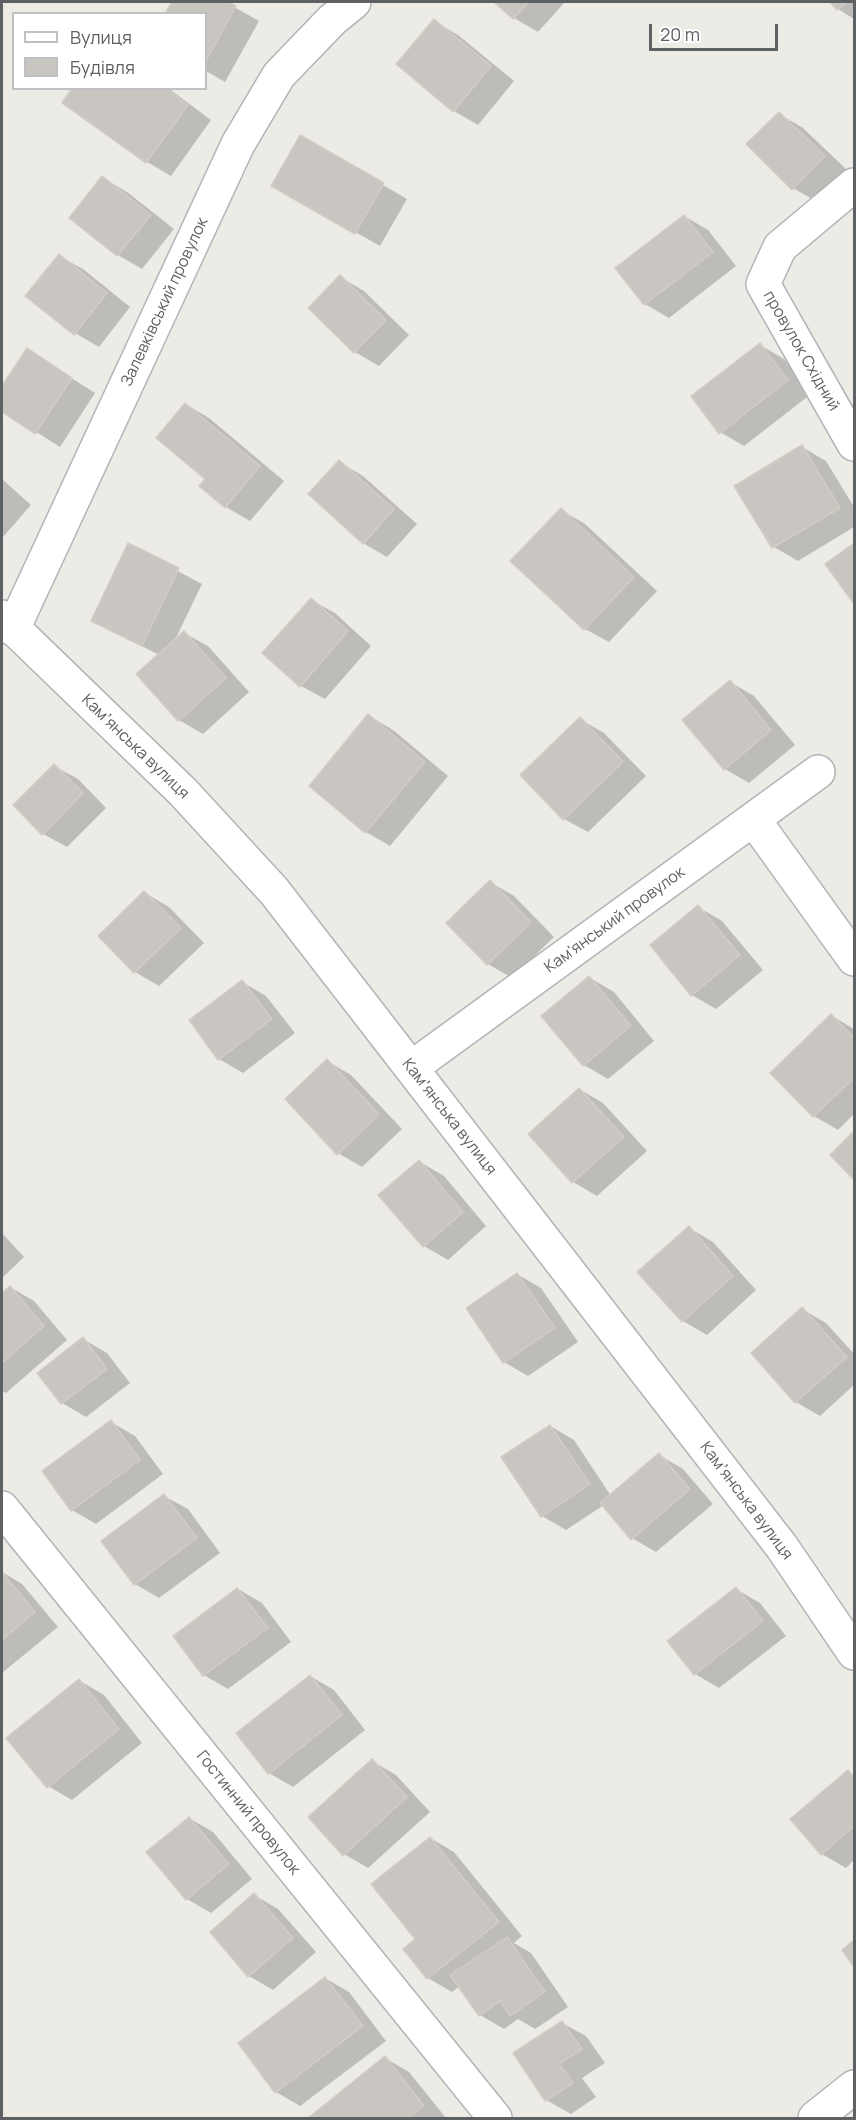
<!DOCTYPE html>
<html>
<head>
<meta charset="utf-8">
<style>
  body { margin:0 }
  #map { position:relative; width:856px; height:2120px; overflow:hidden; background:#edebe6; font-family:Manrope,sans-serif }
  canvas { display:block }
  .frame { position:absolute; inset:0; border:3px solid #5d6164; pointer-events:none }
  .legend { position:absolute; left:12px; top:12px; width:195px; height:78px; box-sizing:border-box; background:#fff; border:2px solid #bec0c1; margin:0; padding:8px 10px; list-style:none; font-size:18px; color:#5d6164 }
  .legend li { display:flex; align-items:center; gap:12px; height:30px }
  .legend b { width:30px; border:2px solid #bec0c1 }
  .scale { position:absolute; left:649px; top:24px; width:129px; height:27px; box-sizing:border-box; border:3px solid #5d6164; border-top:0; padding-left:8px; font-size:18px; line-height:21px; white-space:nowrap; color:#5d6164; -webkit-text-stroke:4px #fff; paint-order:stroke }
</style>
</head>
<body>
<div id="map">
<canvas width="856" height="2120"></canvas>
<div class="frame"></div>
<ul class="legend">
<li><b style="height:8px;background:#fff"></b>Вулиця</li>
<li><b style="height:16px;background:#c9c6c2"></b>Будівля</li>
</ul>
<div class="scale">20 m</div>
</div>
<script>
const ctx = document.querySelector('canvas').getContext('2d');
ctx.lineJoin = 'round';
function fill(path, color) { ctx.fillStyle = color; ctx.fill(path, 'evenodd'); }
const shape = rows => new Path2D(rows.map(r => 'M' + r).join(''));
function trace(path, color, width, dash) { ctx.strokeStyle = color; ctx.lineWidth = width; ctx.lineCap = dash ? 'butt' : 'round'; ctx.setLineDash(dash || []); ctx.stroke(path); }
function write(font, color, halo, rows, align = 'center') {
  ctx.font = font + ' Manrope,sans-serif'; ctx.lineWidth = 6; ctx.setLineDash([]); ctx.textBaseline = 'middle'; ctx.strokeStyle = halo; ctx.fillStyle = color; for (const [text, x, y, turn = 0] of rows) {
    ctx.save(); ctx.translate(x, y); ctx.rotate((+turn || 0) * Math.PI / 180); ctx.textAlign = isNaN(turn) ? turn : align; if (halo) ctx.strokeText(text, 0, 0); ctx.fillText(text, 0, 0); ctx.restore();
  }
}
fill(shape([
  [174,2,225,2,259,21,225,82,206,71,206,14,167,14],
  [496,2,565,2,538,32,514,18],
  [832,2,854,2,854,19,838,9],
  [434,21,458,35,514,81,478,125,454,111],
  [74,88,168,88,211,120,171,176,147,162,64,103],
  [779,114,803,128,848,171,817,202,793,188],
  [300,137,407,199,380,246,273,185],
  [103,178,127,192,174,229,142,269,118,255,71,218],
  [684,216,708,230,736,266,669,318,645,304],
  [59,256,83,269,130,307,99,347,75,333],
  [340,277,364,291,409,335,379,366,355,352],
  [760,345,784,359,811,394,744,446,720,432],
  [27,350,95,393,60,447,2,410,2,389],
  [185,404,209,418,284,481,250,521,226,507,201,486,207,479],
  [802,447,826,461,854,507,854,527,798,561,774,547,737,486],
  [339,462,363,476,417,524,387,557,363,543],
  [2,479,31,505,3,537,2,537],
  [561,510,585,524,657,591,609,642,585,629],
  [854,544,854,602,827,564],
  [129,545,202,584,174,642,184,633,208,646,249,692,203,734,179,720,159,655,93,621],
  [311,600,335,613,371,646,325,699,301,686],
  [730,682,754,696,795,745,749,783,725,769],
  [369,716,393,730,448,776,390,846,366,832,311,786],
  [580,719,604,733,646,776,588,832,564,819],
  [54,766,78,779,106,808,67,847,43,834],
  [490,882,514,896,554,937,512,978,488,964,448,923],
  [145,893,169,907,204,943,159,986,135,972,100,936],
  [698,907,722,921,763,970,716,1009,692,995],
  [590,978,614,992,654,1041,608,1079,584,1065],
  [242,982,266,996,295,1033,243,1073,219,1059],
  [832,1016,854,1029,854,1114,838,1130,814,1116,773,1073],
  [327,1061,351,1075,402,1129,362,1167,338,1153],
  [579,1089,603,1103,647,1151,597,1196,573,1182,530,1134],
  [854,1133,854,1177,833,1155],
  [420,1162,444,1176,486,1226,448,1260,424,1246],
  [689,1228,713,1242,756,1290,707,1335,683,1321],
  [2,1233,24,1257,2,1278],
  [517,1274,541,1288,578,1342,528,1376,504,1362,468,1308],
  [10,1287,34,1301,67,1340,6,1393,2,1391,2,1295],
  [802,1309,826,1323,854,1354,854,1385,820,1416,796,1402,753,1353],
  [83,1339,107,1353,130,1383,86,1417,62,1403],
  [111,1422,135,1436,163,1474,96,1524,72,1510],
  [550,1426,574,1440,611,1496,659,1455,683,1469,713,1504,656,1552,632,1538,604,1505,566,1530,542,1516],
  [164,1496,188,1509,220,1553,159,1598,135,1584,103,1541],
  [2,1572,22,1584,58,1627,2,1673],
  [238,1589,262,1603,291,1642,228,1689,204,1675],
  [736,1589,760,1603,786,1636,719,1688,695,1674],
  [310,1676,334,1690,365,1730,293,1787,269,1773],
  [80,1681,104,1695,142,1743,72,1800,48,1786],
  [372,1761,396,1775,430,1812,368,1868,344,1854],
  [848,1771,854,1775,854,1860,846,1868,822,1854],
  [189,1818,213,1832,252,1879,211,1913,187,1899,148,1852],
  [430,1838,454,1852,522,1936,514,1943,531,1953,568,2007,535,2029,518,2019,504,2029,480,2015,460,1986,452,1992,428,1978,417,1939],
  [254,1895,278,1909,316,1952,273,1990,249,1976,212,1932],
  [325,1978,349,1992,386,2041,300,2106,276,2092],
  [562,2023,586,2036,605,2063,582,2078,596,2097,571,2114,546,2100],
  [385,2058,409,2072,446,2118,311,2118]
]), '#0003');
const building = shape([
  [172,2,228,2,236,6,206,61,206,14,165,14,172,2],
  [494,2,529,2,513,19,494,2],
  [830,2,848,2,837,10,830,2],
  [434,19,491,66,453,112,396,64,434,19],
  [72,88,165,88,188,105,146,163,62,103,72,88],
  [779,112,825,156,792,190,746,144,779,112],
  [300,135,384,183,355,234,271,186,300,135],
  [102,176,151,215,117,256,69,218,102,176],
  [684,215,713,252,644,305,615,268,684,215],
  [59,254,107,293,74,335,25,296,59,254],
  [340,275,386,320,354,353,308,308,340,275],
  [760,343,788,380,719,434,691,396,760,343],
  [27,348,72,378,35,434,2,412,2,386,27,348],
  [185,403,260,466,225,508,199,486,205,479,156,438,185,403],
  [802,445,840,508,772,548,734,486,802,445],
  [339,460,394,509,363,544,308,494,339,460],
  [561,508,634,577,584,630,510,561,561,508],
  [128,543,179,568,142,646,91,621,128,543],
  [854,543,854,604,825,564,854,543],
  [311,598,348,631,300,687,262,653,311,598],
  [184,631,226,678,178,721,136,674,184,631],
  [730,680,771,730,724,770,682,720,730,680],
  [368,714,425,762,365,833,309,786,368,714],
  [580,717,623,762,563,820,520,775,580,717],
  [54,764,83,793,42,835,13,805,54,764],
  [490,880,531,922,487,965,446,923,490,880],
  [144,891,181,928,134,973,98,936,144,891],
  [698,905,740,955,691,996,650,945,698,905],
  [589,976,631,1026,583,1066,541,1016,589,976],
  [242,980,272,1019,218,1060,189,1020,242,980],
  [831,1014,854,1038,854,1078,813,1117,770,1073,831,1014],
  [327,1059,379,1114,337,1155,285,1099,327,1059],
  [579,1088,624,1137,572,1183,528,1134,579,1088],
  [854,1131,854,1180,830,1155,854,1131],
  [419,1160,463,1212,423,1247,378,1195,419,1160],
  [689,1226,733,1276,682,1322,637,1272,689,1226],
  [517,1273,555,1328,503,1363,466,1308,517,1273],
  [10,1286,44,1326,2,1363,2,1293,10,1286],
  [802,1307,847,1357,795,1403,751,1353,802,1307],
  [83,1337,107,1369,61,1404,37,1373,83,1337],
  [111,1420,140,1460,71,1511,42,1471,111,1420],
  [550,1425,590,1484,541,1517,501,1457,550,1425],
  [659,1453,690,1489,631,1540,600,1503,659,1453],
  [164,1494,197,1538,134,1585,101,1541,164,1494],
  [2,1572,35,1612,2,1640,2,1572],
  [736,1587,763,1621,694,1675,667,1641,736,1587],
  [237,1588,268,1628,203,1676,173,1636,237,1588],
  [310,1675,342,1715,268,1774,236,1733,310,1675],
  [79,1679,119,1729,47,1788,6,1738,79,1679],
  [372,1759,407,1797,343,1856,308,1817,372,1759],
  [848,1770,854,1777,854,1826,821,1855,790,1819,848,1770],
  [189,1817,229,1864,186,1900,146,1852,189,1817],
  [430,1837,499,1922,427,1979,403,1949,415,1939,371,1884,430,1837],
  [254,1893,293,1938,248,1977,210,1932,254,1893],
  [507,1937,545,1992,510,2016,500,2001,479,2016,450,1975,507,1937],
  [854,1940,854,1967,842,1950,854,1940],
  [325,1977,363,2026,275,2093,238,2043,325,1977],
  [562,2021,582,2049,559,2064,573,2083,545,2101,513,2053,562,2021],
  [385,2056,424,2106,408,2118,308,2118,385,2056]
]);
fill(building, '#c9c6c2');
trace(building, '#d1cdc5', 1.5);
const minor = shape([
  [854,185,780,247,763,284,854,444],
  [2,617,183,792,274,891,782,1547,854,1653],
  [13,629,238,144,279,75,332,20,354,2],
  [754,820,854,959],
  [411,1068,818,772],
  [2,1508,495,2118],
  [815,2118,854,2087]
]);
trace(minor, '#b1b3b6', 36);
trace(minor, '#fff', 33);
write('16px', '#5d6164', '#fff', [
  ["Залевківський провулок",165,302,-65],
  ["провулок Східний",801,351,60],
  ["Камʼянська вулиця",135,747,44],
  ["Кам'янський провулок",615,920,-36],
  ["Камʼянська вулиця",449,1117,52],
  ["Камʼянська вулиця",746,1501,53],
  ["Гостинний провулок",248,1813,51]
]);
</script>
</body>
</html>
